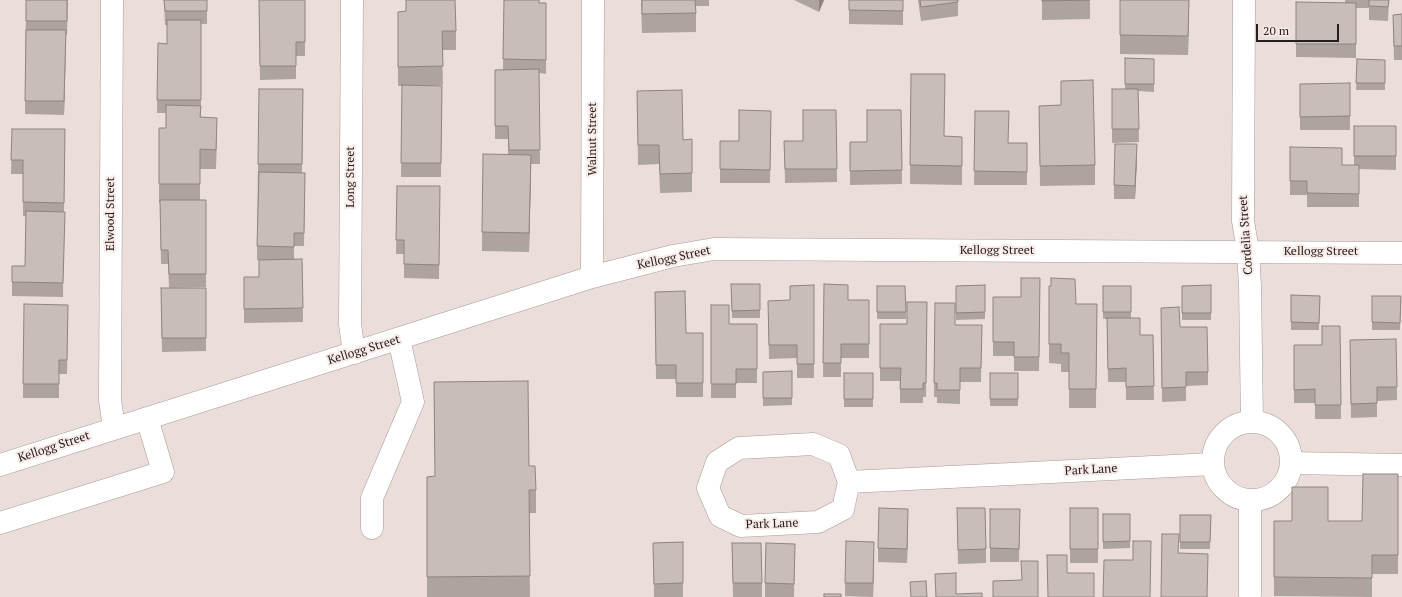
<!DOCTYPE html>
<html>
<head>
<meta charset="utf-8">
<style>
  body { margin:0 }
  #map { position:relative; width:1402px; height:597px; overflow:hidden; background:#ebdeda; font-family:"PT Serif",serif }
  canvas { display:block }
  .scale { position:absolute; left:1256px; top:24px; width:83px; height:18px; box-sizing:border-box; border:2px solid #25201f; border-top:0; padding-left:5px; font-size:12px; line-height:14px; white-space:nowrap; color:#25201f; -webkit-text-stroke:3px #f8ebe7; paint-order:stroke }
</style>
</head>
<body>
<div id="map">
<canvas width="1402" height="597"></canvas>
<div class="scale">20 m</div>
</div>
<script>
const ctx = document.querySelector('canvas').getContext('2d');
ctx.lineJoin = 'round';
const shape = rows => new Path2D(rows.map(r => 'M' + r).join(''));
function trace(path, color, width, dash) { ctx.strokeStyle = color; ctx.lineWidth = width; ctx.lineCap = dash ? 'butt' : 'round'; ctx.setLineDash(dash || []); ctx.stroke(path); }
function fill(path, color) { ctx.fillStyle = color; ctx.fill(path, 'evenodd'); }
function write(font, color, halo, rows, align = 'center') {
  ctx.font = font + ' "PT Serif",serif'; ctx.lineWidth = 4; ctx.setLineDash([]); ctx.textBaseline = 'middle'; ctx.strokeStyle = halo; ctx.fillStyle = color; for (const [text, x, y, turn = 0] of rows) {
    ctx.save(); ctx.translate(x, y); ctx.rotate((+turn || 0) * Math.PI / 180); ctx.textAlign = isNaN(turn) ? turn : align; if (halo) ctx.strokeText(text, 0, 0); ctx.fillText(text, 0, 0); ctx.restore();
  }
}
const minor = shape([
  [112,0,110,400,114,428],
  [352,0,350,324,354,353],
  [1244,0,1243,221,1248,251,1250,286,1252,422],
  [592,277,593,0],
  '1213 461a39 39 0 1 1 78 0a39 39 0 1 1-78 0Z',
  [813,444,839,455,849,482,843,509,818,522,741,526,720,516,708,488,717,462,739,448,813,444],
  [1291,463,1402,465],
  [0,465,592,277,673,256,714,249,1402,253],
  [849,482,1213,464],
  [0,523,163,472,147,418],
  [372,528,372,498,413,402,399,339],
  [1250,594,1250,501]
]);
trace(minor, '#a69a97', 23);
trace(minor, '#fff', 22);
fill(shape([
  [26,0,68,0,67,35,66,35,64,115,25,114],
  [164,0,207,0,207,24,201,24,201,117,217,137,216,169,200,169,200,200,206,200,206,287,169,288,168,264,161,264,160,203,159,203,159,128,166,128,166,113,157,113,158,43,167,44,167,25,165,25],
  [259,0,305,0,305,56,296,56,296,79,260,80],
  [406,0,456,31,456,50,442,50,443,85,427,86,442,86,441,177,401,177,402,86,398,86,398,12,406,11],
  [504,0,546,3,546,74,539,73,540,164,531,164,529,252,482,251,482,232,508,155,508,139,495,139,495,70,503,70],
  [641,0,709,0,709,6,696,6,696,32,642,33],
  [794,0,824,0,819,12],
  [849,0,903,0,903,25,849,24],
  [918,0,958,0,958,16,921,21],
  [1042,0,1090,0,1090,19,1042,20],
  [1120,0,1189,0,1188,55,1120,54],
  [1345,0,1389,0,1388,21,1369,20,1369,8,1356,8,1356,58,1296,57,1296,2,1345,3],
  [1402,14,1402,60,1394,60,1393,15],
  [1125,58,1154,59,1154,92,1138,91,1139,142,1112,143,1112,89,1125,89],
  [1357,59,1385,60,1385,90,1356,90],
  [911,74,944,136,962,137,962,185,910,184],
  [1061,81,1095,165,1095,185,1040,186,1039,106,1061,105],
  [1300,84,1350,116,1350,130,1300,130],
  [303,89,302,173,305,173,304,246,294,246,294,259,302,259,303,322,244,323,244,277,259,277,259,260,257,260,258,164],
  [637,91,683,140,692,139,692,192,660,193,659,164,638,165],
  [836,110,837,182,785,183,784,141,803,141],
  [901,110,902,184,850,185,850,142,867,142],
  [771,111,770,183,720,183,720,141,739,141],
  [975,111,1009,143,1027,143,1027,185,974,185],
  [1354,126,1396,126,1396,170,1359,169,1359,207,1307,207,1307,195,1290,195,1290,147,1342,165,1354,165],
  [12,129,65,129,63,297,12,296,12,282,25,266,26,216,23,216,23,174,11,174],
  [1137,158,1135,199,1114,199,1114,185],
  [397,186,440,186,439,279,404,278,404,254,396,254],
  [1040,278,1039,371,1014,371,1014,356,993,356,993,297,1021,297],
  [731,284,760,284,760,318,732,318],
  [824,284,848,300,869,300,869,358,841,358,841,377,823,377],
  [814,285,814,378,797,378,797,358,769,359,768,314,790,300,790,286],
  [985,285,985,319,956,320,956,286],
  [1211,285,1211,320,1182,320,1182,286],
  [877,286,905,286,906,319,877,319],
  [1049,286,1076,304,1097,304,1096,408,1069,408,1069,372,1061,372,1061,364,1049,363],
  [1103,286,1131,286,1131,318,1140,335,1153,335,1154,400,1126,400,1126,382,1108,382,1107,319,1103,319],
  [161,288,206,288,206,351,162,352],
  [655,292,686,333,703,333,703,397,676,397,676,379,656,379],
  [1291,295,1320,296,1319,330,1291,330],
  [1372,296,1401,296,1400,330,1372,330],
  [927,302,926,397,923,397,923,403,900,403,900,381,880,381,880,324,907,324],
  [935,303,955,325,982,325,981,382,960,382,960,404,937,403,937,397,934,397],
  [68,305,67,374,59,374,59,398,23,398,23,384],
  [711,305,729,324,757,324,757,383,736,383,736,398,711,398],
  [1161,308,1180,327,1208,372,1208,385,1186,386,1186,401,1162,402],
  [1322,326,1340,326,1341,419,1315,419,1315,403,1294,403,1294,345,1322,345],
  [1350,354,1397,387,1397,400,1377,401,1377,417,1351,418],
  [792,371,792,405,763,406,763,372],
  [844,373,873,373,873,407,844,407],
  [990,373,1018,373,1018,406,990,406],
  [434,382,529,466,536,490,536,513,529,513,530,597,427,597,427,477,435,476],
  [1398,474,1398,574,1372,574,1372,597,1274,596,1274,521,1362,521],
  [957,508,986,549,986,563,958,564],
  [1070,508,1098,508,1098,563,1070,563],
  [990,509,1020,509,1019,562,990,562],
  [1103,514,1130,514,1130,548,1103,549],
  [1180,515,1211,515,1210,549,1180,549],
  [908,522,907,563,878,562,878,548],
  [683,542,683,597,654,597,653,543],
  [732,543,762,583,762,597,733,597],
  [795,544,794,597,765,597,765,583],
  [874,556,873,597,845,596,845,583]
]), '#ada39f');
fill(shape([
  [819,0,824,0,819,12],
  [1189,0,1188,55,1188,36],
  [66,30,66,44,64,115,64,101],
  [1137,144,1137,158,1135,199,1135,186],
  [531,155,531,174,529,252,529,233],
  [908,509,908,522,907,563,907,549],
  [874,542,874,556,873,597,873,583]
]), '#8d8482');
const building = shape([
  [26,0,67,0,67,21,26,21,26,0],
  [164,0,207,0,207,11,165,11,164,0],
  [259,0,305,0,305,42,296,42,296,66,260,66,259,0],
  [406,0,455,0,456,31,442,31,443,66,398,67,398,12,406,11,406,0],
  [504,0,539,0,539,3,546,3,546,60,503,59,504,0],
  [642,0,695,0,696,13,642,14,642,0],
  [849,0,903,0,903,11,849,10,849,0],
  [920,0,958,0,958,2,921,7,920,0],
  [1042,0,1090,0,1042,1,1042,0],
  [1120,0,1189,0,1188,36,1120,35,1120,0],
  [1369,0,1389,0,1388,7,1369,6,1369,0],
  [1296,2,1356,3,1356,44,1296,44,1296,2],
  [1402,14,1402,46,1394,46,1393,15,1402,14],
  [167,20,201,20,201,100,157,100,158,43,167,44,167,20],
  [26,30,66,30,64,101,25,101,26,30],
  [1125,58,1154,59,1154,84,1125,84,1125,58],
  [1357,59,1385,60,1385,83,1356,83,1357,59],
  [539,69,540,150,509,150,508,126,495,126,495,70,539,69],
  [911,74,945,74,944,136,962,137,962,166,910,165,911,74],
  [1093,80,1095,165,1040,166,1039,106,1061,105,1061,81,1093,80],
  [1350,83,1350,116,1300,117,1300,84,1350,83],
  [402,85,442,86,441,163,401,163,402,85],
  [259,89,303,89,302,164,258,164,259,89],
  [1112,89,1138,89,1139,129,1112,129,1112,89],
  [682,90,683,140,692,139,692,173,660,174,659,145,638,145,637,91,682,90],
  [166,105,201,106,200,117,217,118,216,150,200,149,200,184,159,184,159,128,166,128,166,105],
  [739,110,771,111,770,170,720,169,720,141,739,141,739,110],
  [803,110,836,110,837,169,785,169,784,141,803,141,803,110],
  [867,110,901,110,902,170,850,171,850,142,867,142,867,110],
  [975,111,1009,111,1008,143,1027,143,1027,172,974,171,975,111],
  [1354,126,1396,126,1396,156,1354,156,1354,126],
  [12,129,65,129,64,203,23,202,23,160,11,160,12,129],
  [1115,144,1137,144,1135,186,1114,185,1115,144],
  [1290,147,1342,148,1342,165,1359,165,1359,194,1307,193,1307,181,1290,181,1290,147],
  [483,154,531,155,529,233,482,232,483,154],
  [259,172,305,173,304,233,294,233,294,247,257,246,259,172],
  [397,186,440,186,439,265,404,264,404,240,396,240,397,186],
  [160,200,206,200,206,274,169,274,168,250,161,250,160,200],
  [26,211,65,212,63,283,12,282,12,266,25,266,26,211],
  [302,259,303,308,244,309,244,277,259,277,259,260,302,259],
  [1021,278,1040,278,1039,357,1014,357,1014,342,993,342,993,297,1021,297,1021,278],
  [1051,278,1075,279,1076,304,1097,304,1096,389,1069,389,1069,353,1061,353,1061,344,1049,344,1049,286,1051,286,1051,278],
  [731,284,760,284,760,310,732,311,731,284],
  [824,284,848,285,848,300,869,300,869,344,841,344,841,363,823,363,824,284],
  [814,285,814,364,797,364,797,345,769,345,768,301,790,300,790,286,814,285],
  [985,285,985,312,956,313,956,286,985,285],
  [1211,285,1211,313,1182,313,1182,286,1211,285],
  [877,286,905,286,906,312,877,312,877,286],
  [1103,286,1131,286,1131,312,1103,312,1103,286],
  [161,288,206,288,206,338,162,338,161,288],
  [685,291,686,333,703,333,703,383,676,383,676,365,656,365,655,292,685,291],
  [1291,295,1320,296,1319,323,1291,322,1291,295],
  [1372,296,1401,296,1400,323,1372,322,1372,296],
  [907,302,927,302,926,383,923,383,923,389,900,389,901,368,880,368,880,324,907,324,907,302],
  [935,303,955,303,955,325,982,325,981,368,960,368,960,390,937,390,937,383,934,383,935,303],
  [24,304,68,305,67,360,59,360,59,384,23,384,24,304],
  [711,305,729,305,729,324,757,324,757,369,736,369,736,384,711,384,711,305],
  [1179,307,1180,327,1207,327,1208,372,1186,372,1186,387,1162,388,1161,308,1179,307],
  [1107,318,1140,318,1140,335,1153,335,1154,386,1126,387,1126,368,1108,369,1107,318],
  [1322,326,1340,326,1341,405,1315,405,1315,389,1294,390,1294,345,1322,345,1322,326],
  [1396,339,1397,387,1377,387,1377,403,1351,404,1350,340,1396,339],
  [792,371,792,398,763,398,763,372,792,371],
  [844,373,873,373,873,399,844,399,844,373],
  [990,373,1018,373,1018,399,990,399,990,373],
  [528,381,529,466,535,466,536,490,529,490,530,576,427,577,427,477,435,476,434,382,528,381],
  [1363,474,1398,474,1398,555,1372,555,1372,578,1274,577,1274,521,1292,521,1292,487,1328,487,1328,521,1362,521,1363,474],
  [879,508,908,509,907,549,878,548,879,508],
  [957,508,985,508,986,549,958,550,957,508],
  [1070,508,1098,508,1098,549,1070,549,1070,508],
  [990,509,1020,509,1019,549,990,548,990,509],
  [1103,514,1130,514,1130,541,1103,542,1103,514],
  [1180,515,1211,515,1210,542,1180,542,1180,515],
  [1162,534,1179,534,1178,553,1208,554,1207,597,1161,597,1162,534],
  [846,541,874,542,873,583,845,583,846,541],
  [1133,541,1151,541,1150,597,1103,597,1104,560,1133,560,1133,541],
  [683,542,683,583,654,584,653,543,683,542],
  [732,543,761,543,762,583,733,583,732,543],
  [766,543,795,544,794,584,765,583,766,543],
  [1047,555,1067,555,1067,573,1094,573,1094,597,1048,597,1047,555],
  [1021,561,1038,561,1038,597,993,597,993,581,1022,580,1021,561],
  [956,573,956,594,982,593,982,597,936,597,935,574,956,573],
  [926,581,927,597,911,597,910,582,926,581],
  [824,594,841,594,841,597,824,597,824,594]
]);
fill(building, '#c9bdb9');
trace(building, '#8d8482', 1);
write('12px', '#25201f', '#f8ebe7', [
  ["Walnut Street",593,139,-90],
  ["Long Street",351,177,-90],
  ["Elwood Street",111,214,-90],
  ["Cordelia Street",1246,235,-94],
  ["Kellogg Street",997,251],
  ["Kellogg Street",1321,252],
  ["Kellogg Street",674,258,-12],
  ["Kellogg Street",364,350,-17],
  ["Kellogg Street",54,447,-18],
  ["Park Lane",1091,470,-3],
  ["Park Lane",772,524,-2]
]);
</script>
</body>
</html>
